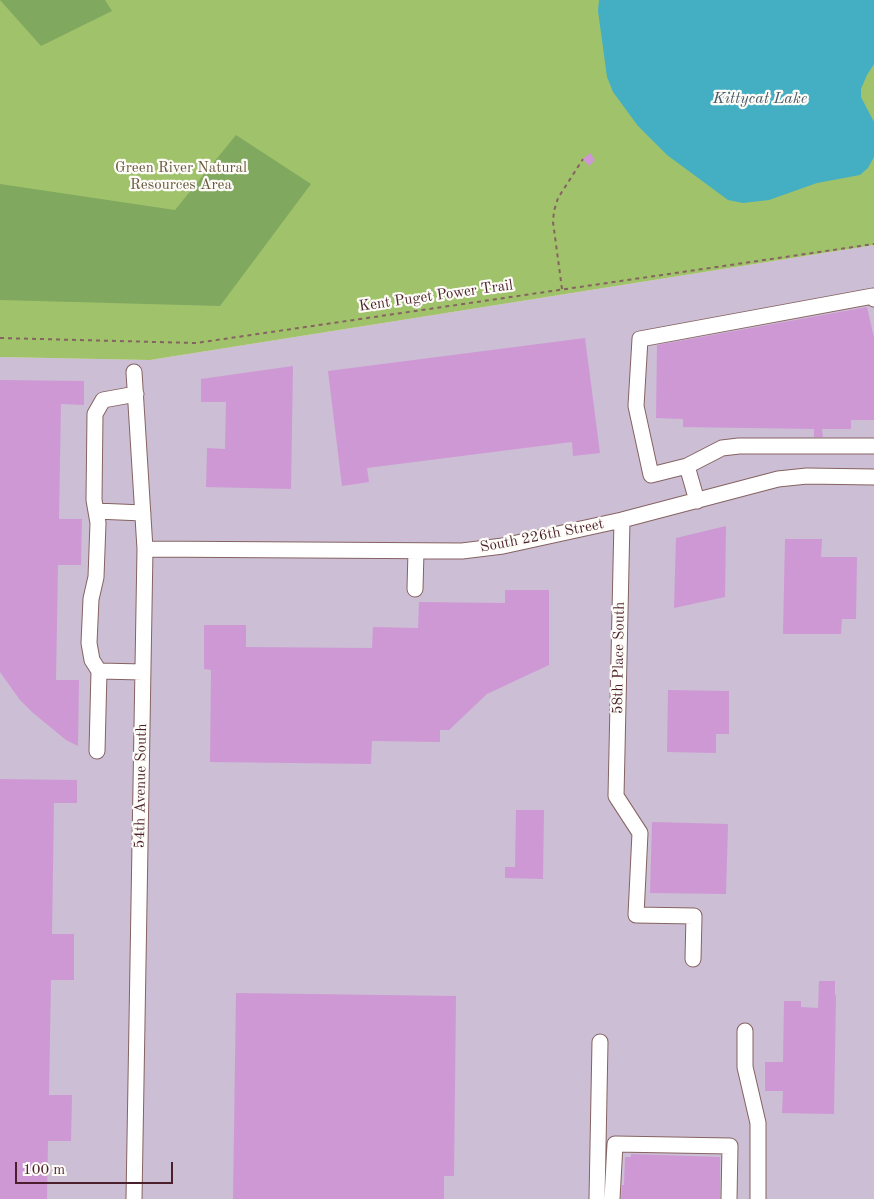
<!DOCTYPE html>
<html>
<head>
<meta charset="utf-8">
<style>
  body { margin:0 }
  #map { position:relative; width:874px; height:1199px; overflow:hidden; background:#f3e1c5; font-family:"Old Standard TT",serif }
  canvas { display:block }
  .scale { position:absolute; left:15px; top:1162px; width:158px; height:22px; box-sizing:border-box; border:2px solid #4a1f2b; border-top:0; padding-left:6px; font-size:15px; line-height:18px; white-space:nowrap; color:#4a1f2b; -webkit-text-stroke:4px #fdfcf7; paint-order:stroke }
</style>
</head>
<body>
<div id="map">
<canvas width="874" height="1199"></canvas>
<div class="scale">100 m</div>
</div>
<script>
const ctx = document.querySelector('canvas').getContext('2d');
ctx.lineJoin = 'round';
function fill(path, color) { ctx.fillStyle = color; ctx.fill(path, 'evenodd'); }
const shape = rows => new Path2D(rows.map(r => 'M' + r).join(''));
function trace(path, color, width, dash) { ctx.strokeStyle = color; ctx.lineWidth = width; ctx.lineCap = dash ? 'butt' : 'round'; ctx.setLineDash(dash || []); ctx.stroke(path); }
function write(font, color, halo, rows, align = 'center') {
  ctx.font = font + ' "Old Standard TT",serif'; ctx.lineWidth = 4.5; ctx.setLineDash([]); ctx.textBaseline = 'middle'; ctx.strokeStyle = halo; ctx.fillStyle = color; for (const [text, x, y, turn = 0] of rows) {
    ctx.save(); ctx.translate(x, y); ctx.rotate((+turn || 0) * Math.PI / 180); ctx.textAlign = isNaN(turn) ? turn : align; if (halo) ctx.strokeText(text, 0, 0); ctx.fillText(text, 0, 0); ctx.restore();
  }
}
fill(shape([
  [874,245,874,1199,0,1199,0,357,150,360]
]), '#ccbed4');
fill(shape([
  [0,0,874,0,874,245,150,360,0,357]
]), '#a0c26b');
fill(shape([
  [0,0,105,0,112,11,41,46],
  [236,135,311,184,220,306,0,300,0,184,175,210]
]), '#80a85f');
fill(shape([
  [599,0,874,0,874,64,867,75,861,89,861,97,874,122,874,157,868,168,860,175,817,183,769,200,743,203,728,200,667,155,638,126,613,92,607,77,598,11]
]), '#44afc3');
fill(shape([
  [590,153,595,160,589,166,583,159],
  [867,307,874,338,874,420,851,420,851,429,822,429,823,437,814,437,814,429,683,427,683,419,656,418,657,345],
  [585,338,600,453,573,456,572,442,367,468,369,482,342,486,328,371],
  [293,366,291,489,206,487,207,448,225,449,226,402,201,402,201,379],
  [0,380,84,381,84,405,61,404,59,519,82,519,81,565,58,565,56,680,79,680,78,746,66,740,32,712,20,700,0,672],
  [726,526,725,597,674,608,676,538],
  [785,539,822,539,821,557,857,557,856,619,842,619,841,634,783,634],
  [505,590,549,590,549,665,487,694,449,730,440,730,440,742,372,741,371,764,210,762,211,670,204,669,204,625,246,625,246,647,372,648,373,627,418,628,419,602,505,603],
  [668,690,729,691,729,734,716,734,716,753,667,752],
  [0,779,77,780,77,803,54,803,52,934,74,934,74,980,51,980,49,1095,72,1095,71,1141,48,1141,47,1199,0,1199],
  [516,810,544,810,543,879,505,878,505,867,515,867],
  [652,822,728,824,726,894,650,893],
  [819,981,835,981,835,995,836,995,834,1114,782,1113,783,1091,765,1091,765,1062,783,1062,784,1001,801,1001,801,1007,818,1008],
  [236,993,456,996,454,1176,444,1176,444,1199,233,1199],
  [631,1154,720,1157,720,1199,621,1199,622,1185,624,1185,625,1157,631,1157]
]), '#ce98d5');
const minor = shape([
  [687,466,722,448,739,446,874,446],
  [697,501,687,466,651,475,636,406,640,339,873,296,874,299],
  [96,511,143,513],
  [622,520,616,796,640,833,636,915,694,916,693,959],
  [145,549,462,551,503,546,622,520,778,479,807,476,874,477],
  [415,589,416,551],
  [99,671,143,672],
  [97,751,99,671,92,660,89,643,91,599,96,577,98,523,94,500,95,414,103,400,136,394],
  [745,1031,745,1067,758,1123,758,1199],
  [134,1199,145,549,134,372],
  [597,1199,600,1042],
  [612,1199,615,1144,730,1146,729,1199]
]);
trace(minor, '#856361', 17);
trace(shape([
  [562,289,553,222,554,211,558,198,583,159],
  [0,338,196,343,874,244]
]), '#856361', 2, [4, 4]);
trace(minor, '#fff', 15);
write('15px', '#685841', '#fdfcf7', [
  ["Green River Natural",181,168],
  ["Resources Area",181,185]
]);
write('15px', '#4a1f2b', '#fdfcf7', [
  ["Kent Puget Power Trail",436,296,-8],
  ["South 226th Street",542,536,-11],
  ["58th Place South",619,658,-89],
  ["54th Avenue South",141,786,-89]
]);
write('italic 16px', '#485968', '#fdfcf7', [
  ["Kittycat Lake",760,99]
]);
</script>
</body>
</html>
